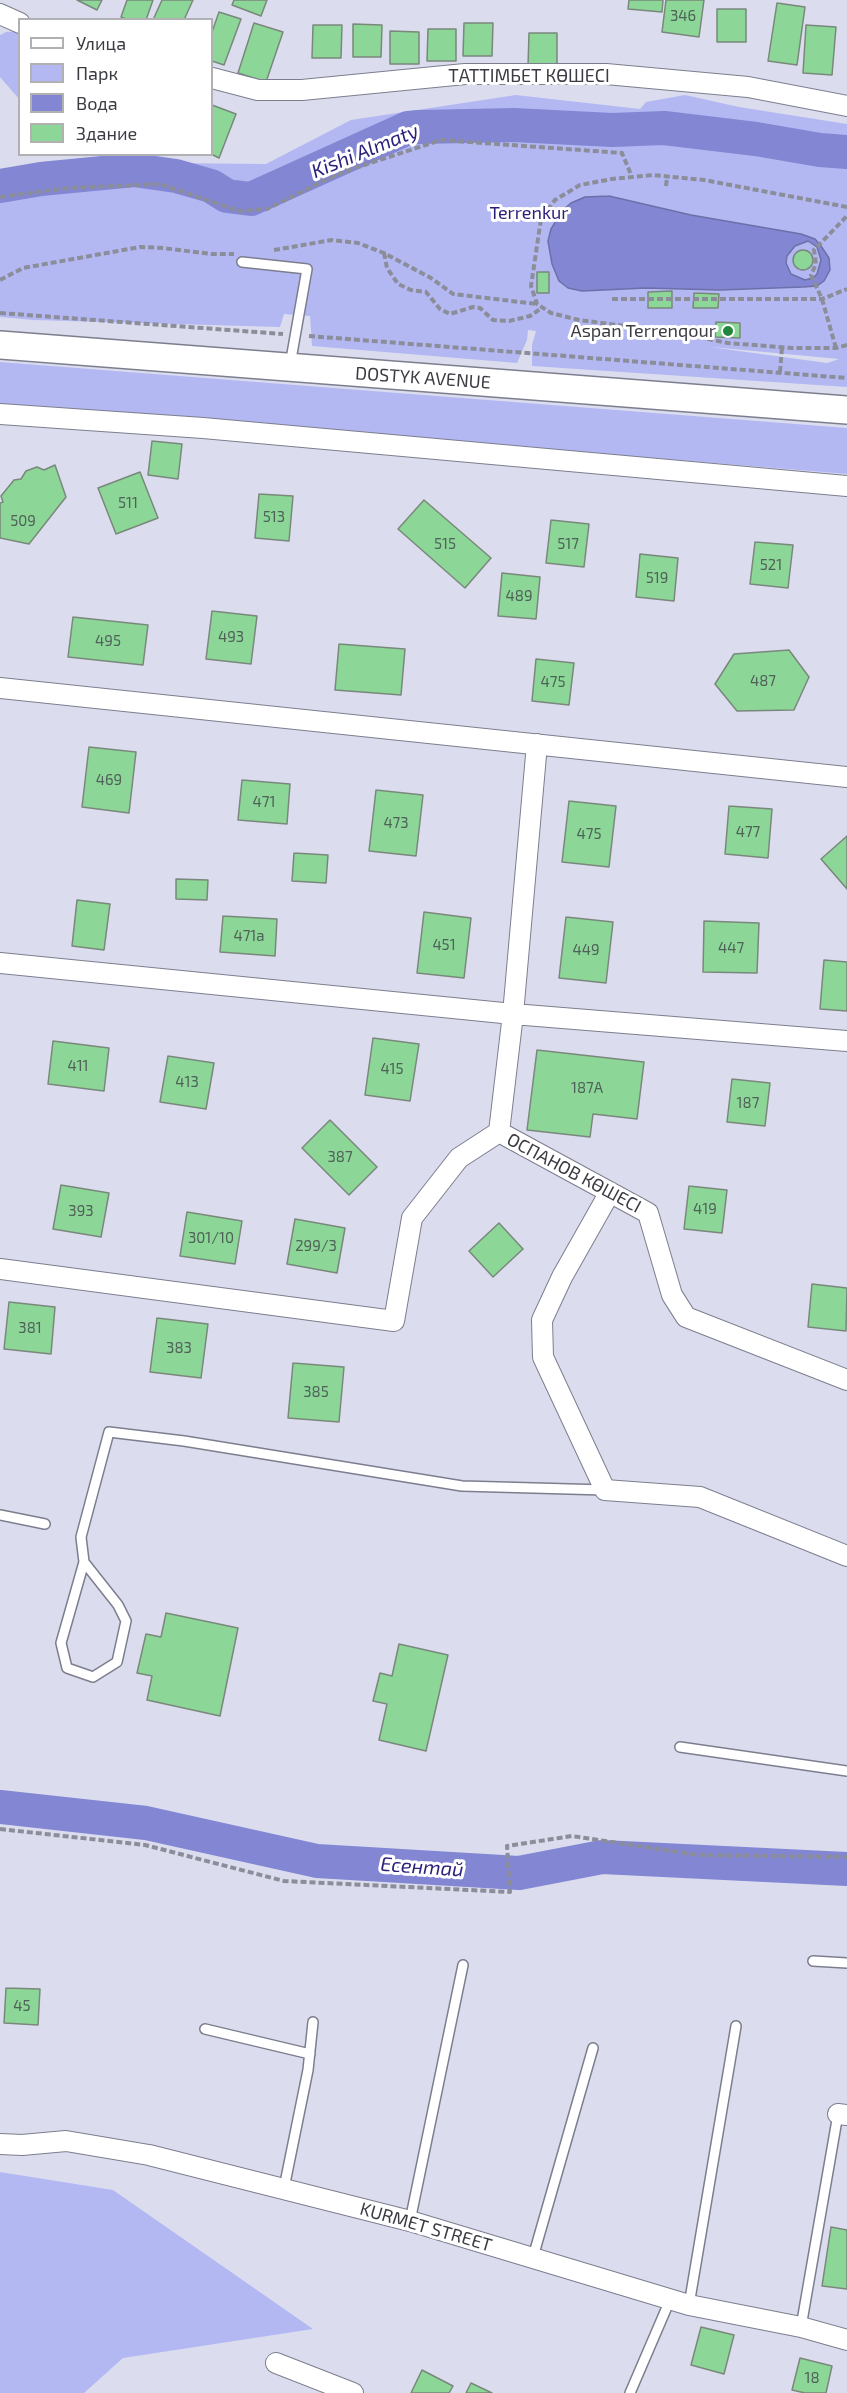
<!DOCTYPE html>
<html>
<head>
<meta charset="utf-8">
<style>
  body { margin:0 }
  #map { position:relative; width:847px; height:2393px; overflow:hidden; background:#dbddef; font-family:"Exo 2",sans-serif }
  canvas { display:block }
  .legend { position:absolute; left:18px; top:18px; width:195px; height:138px; box-sizing:border-box; background:#fff; border:2px solid #b1b1b4; margin:0; padding:8px 10px; list-style:none; font-size:18px; color:#3b3c43 }
  .legend li { display:flex; align-items:center; gap:12px; height:30px }
  .legend b { width:30px; border:2px solid #b1b1b4 }
</style>
</head>
<body>
<div id="map">
<canvas width="847" height="2393"></canvas>
<ul class="legend">
<li><b style="height:8px;background:#fff"></b>Улица</li>
<li><b style="height:16px;background:#b3b8f3"></b>Парк</li>
<li><b style="height:16px;background:#8286d3"></b>Вода</li>
<li><b style="height:16px;background:#8cd697"></b>Здание</li>
</ul>
</div>
<script>
const ctx = document.querySelector('canvas').getContext('2d');
ctx.lineJoin = 'round';
function fill(path, color) { ctx.fillStyle = color; ctx.fill(path, 'evenodd'); }
const shape = rows => new Path2D(rows.map(r => 'M' + r).join(''));
function trace(path, color, width, dash) { ctx.strokeStyle = color; ctx.lineWidth = width; ctx.lineCap = dash ? 'butt' : 'round'; ctx.setLineDash(dash || []); ctx.stroke(path); }
function write(font, color, halo, rows, align = 'center') {
  ctx.font = font + ' "Exo 2",sans-serif'; ctx.lineWidth = 6; ctx.setLineDash([]); ctx.textBaseline = 'middle'; ctx.strokeStyle = halo; ctx.fillStyle = color; for (const [text, x, y, turn = 0] of rows) {
    ctx.save(); ctx.translate(x, y); ctx.rotate((+turn || 0) * Math.PI / 180); ctx.textAlign = isNaN(turn) ? turn : align; if (halo) ctx.strokeText(text, 0, 0); ctx.fillText(text, 0, 0); ctx.restore();
  }
}
fill(shape([
  [19,31,19,99,0,77,0,35,6,32],
  [516,95,640,109,646,102,685,95,739,107,847,124,847,387,532,366,532,345,536,331,528,330,527,340,517,363,312,346,310,316,284,314,280,327,33,320,0,317,0,169,167,163,266,164,351,120],
  [710,347,711,347,839,359,827,363],
  [0,362,847,428,847,474,0,404],
  [0,2172,113,2190,313,2329,123,2358,84,2393,0,2393]
]), '#b3b8f3');
const water = shape([
  [609,196,691,215,801,234,815,239,821,246,829,258,830,270,824,281,817,286,803,287,720,290,646,288,582,291,568,288,559,281,552,264,548,241,551,229,562,211,571,203,585,197,609,196],
  [808,241,817,247,821,260,817,274,813,278,805,280,791,274,786,263,787,256,795,246,808,241]
]);
fill(water, '#8286d3');
trace(water, '#6d70a8', 1.5);
trace(shape([
  [0,186,41,179,134,170,176,176,211,186,227,196,251,199,408,128,419,127,514,125,612,130,664,128,756,139,820,150,847,152],
  [0,1807,146,1823,317,1861,519,1873,602,1857,847,1869]
]), '#8286d3', 34);
const building = shape([
  [77,0,102,0,97,10,77,0],
  [127,0,153,0,146,20,129,20,121,17,127,0],
  [162,0,193,0,184,20,153,20,162,0],
  [234,0,267,0,261,16,232,5,234,0],
  [629,0,663,0,662,12,628,9,629,0],
  [666,0,704,0,699,37,662,32,666,0],
  [777,3,805,7,797,65,768,61,777,3],
  [717,9,746,9,746,42,717,42,717,9],
  [219,12,241,19,224,65,212,61,212,32,219,12],
  [254,23,283,32,266,82,238,73,254,23],
  [464,23,493,23,492,56,463,56,464,23],
  [353,24,382,25,381,57,353,57,353,24],
  [313,25,342,25,341,58,312,58,313,25],
  [806,25,836,27,832,75,803,73,806,25],
  [428,29,456,29,456,61,427,61,428,29],
  [390,31,419,32,419,64,390,64,390,31],
  [529,33,557,33,557,66,528,66,529,33],
  [212,105,236,114,219,158,211,154,212,105],
  '793 260a10 10 0 1 1 20 0a10 10 0 1 1-20 0Z',
  [537,272,549,272,549,293,537,293,537,272],
  [672,291,672,308,648,308,648,292,672,291],
  [694,293,719,294,718,308,693,308,694,293],
  [716,322,740,323,740,338,715,337,716,322],
  [152,441,182,444,178,479,148,475,152,441],
  [55,465,66,497,29,544,0,538,0,503,3,502,1,496,14,480,21,479,26,471,37,467,44,470,55,465],
  [140,472,158,518,116,534,98,488,140,472],
  [259,494,293,496,289,541,255,538,259,494],
  [424,500,491,558,465,588,398,529,424,500],
  [551,520,589,524,584,567,546,563,551,520],
  [755,542,793,545,788,588,750,584,755,542],
  [640,554,678,558,674,601,636,597,640,554],
  [502,573,540,577,536,619,498,616,502,573],
  [212,611,257,616,251,664,206,659,212,611],
  [73,617,148,625,143,665,68,657,73,617],
  [339,644,405,649,401,695,335,690,339,644],
  [789,650,809,677,794,710,737,711,715,684,734,654,789,650],
  [536,659,574,663,569,705,532,701,536,659],
  [89,747,136,752,129,813,82,807,89,747],
  [242,780,290,784,287,824,238,820,242,780],
  [376,790,423,795,416,856,369,851,376,790],
  [569,801,616,806,609,867,562,862,569,801],
  [729,806,772,809,768,858,725,854,729,806],
  [847,836,847,889,821,859,847,836],
  [294,853,328,855,326,883,292,881,294,853],
  [176,879,208,880,207,900,176,899,176,879],
  [77,900,110,904,104,950,72,946,77,900],
  [424,912,471,918,464,978,417,973,424,912],
  [223,916,277,919,275,956,220,952,223,916],
  [566,917,613,922,606,983,559,978,566,917],
  [704,921,759,923,757,973,703,972,704,921],
  [824,960,847,962,847,1011,820,1009,824,960],
  [373,1038,419,1044,410,1101,365,1095,373,1038],
  [53,1041,109,1048,104,1091,48,1084,53,1041],
  [537,1050,644,1062,637,1119,593,1114,590,1137,527,1130,537,1050],
  [168,1056,214,1063,206,1109,160,1102,168,1056],
  [732,1079,770,1083,765,1126,727,1122,732,1079],
  [330,1120,377,1167,349,1195,302,1148,330,1120],
  [61,1185,109,1193,101,1237,53,1229,61,1185],
  [689,1186,727,1190,722,1233,684,1229,689,1186],
  [187,1212,242,1221,235,1264,180,1256,187,1212],
  [295,1219,345,1228,337,1273,287,1264,295,1219],
  [499,1223,523,1249,493,1277,469,1251,499,1223],
  [812,1284,847,1288,846,1331,808,1327,812,1284],
  [9,1302,55,1307,51,1354,4,1349,9,1302],
  [157,1318,208,1324,201,1378,150,1372,157,1318],
  [293,1363,344,1367,339,1422,288,1418,293,1363],
  [166,1613,238,1628,220,1716,147,1700,152,1676,137,1673,146,1634,161,1637,166,1613],
  [399,1644,448,1655,426,1751,379,1740,387,1704,373,1701,380,1673,392,1676,399,1644],
  [6,1988,40,1989,38,2025,4,2023,6,1988],
  [831,2227,847,2230,847,2289,822,2286,831,2227],
  [701,2327,734,2335,724,2374,691,2365,701,2327],
  [800,2358,832,2366,826,2393,805,2393,792,2390,800,2358],
  [422,2370,453,2386,449,2393,411,2393,422,2370],
  [471,2383,492,2393,466,2393,471,2383]
]);
fill(building, '#8cd697');
trace(building, '#7a887c', 1.5);
const lane = shape([
  [242,262,307,269,290,365],
  [0,1515,45,1524],
  [84,1562,61,1643,67,1668,93,1677,117,1662,126,1621,118,1605,84,1562,81,1537,109,1432,184,1441,462,1486,605,1490],
  [680,1747,847,1771],
  [813,1961,847,1963],
  [205,2029,310,2054],
  [284,2188,308,2070,313,2022],
  [410,2221,463,1965],
  [533,2257,593,2048],
  [689,2305,736,2026],
  [801,2327,838,2114],
  [630,2393,670,2300]
]);
const street = shape([
  [0,14,20,23],
  [212,78,258,90,302,90,465,74,606,74,748,87,847,106],
  [0,414,203,428,847,486],
  [0,688,847,777],
  [537,744,513,1014,499,1132,648,1213,672,1295,686,1317,847,1380],
  [0,963,513,1014,847,1041],
  [610,1192,562,1277,542,1320,543,1357,605,1490,700,1497,847,1556],
  [0,1269,394,1321,412,1218,459,1158,499,1132],
  [838,2114,847,2115],
  [0,2144,22,2145,66,2141,149,2155,410,2221,689,2305,801,2327,847,2340],
  [276,2363,353,2393]
]);
const secondary = shape([
  [0,345,847,410]
]);
trace(lane, '#7c7e8e', 12);
trace(street, '#7c7e8e', 22);
trace(secondary, '#7c7e8e', 30);
trace(shape([
  [666,186,667,177],
  [0,197,68,188,160,184,239,211,267,209,323,181,352,169,441,140,622,153,632,177],
  [847,207,704,180,653,175,612,179,580,185,555,200,541,219,531,286,537,304,551,313,579,320,672,332,728,343,792,348,836,348,847,345],
  [274,250,332,240,358,243,384,253,431,278,453,294,537,304],
  [384,253,387,268,398,284,411,290,426,292,440,309,450,314,473,307,480,308,493,320,509,321,530,316,543,307],
  [0,280,23,268,140,247,163,248,211,254,234,254],
  [612,299,822,299,847,289],
  [0,313,283,334],
  [309,336,847,378],
  [836,348,822,299,811,275,816,264,814,250,847,216],
  [780,372,782,347],
  [0,1829,145,1845,284,1881,510,1892,507,1846,572,1836,698,1855,847,1857]
]), '#8b8d99', 4, [6, 3]);
trace(lane, '#fff', 9);
trace(street, '#fff', 20);
trace(secondary, '#fff', 27);
for (const [x, y, r, color] of [
  [728,331,6,"#20873d"]
]) { const dot = new Path2D(); dot.arc(x, y, r, 0, 2 * Math.PI); ctx.fillStyle = color; ctx.fill(dot); trace(dot, '#fff', 2); }
write('15px', '#4f6258', null, [
  ["346",683,16],
  ["511",128,503],
  ["513",274,517],
  ["509",23,521],
  ["515",445,544],
  ["517",568,544],
  ["521",771,565],
  ["519",657,578],
  ["489",519,596],
  ["493",231,637],
  ["495",108,641],
  ["487",763,681],
  ["475",553,682],
  ["469",109,780],
  ["471",264,802],
  ["473",396,823],
  ["477",748,832],
  ["475",589,834],
  ["471а",249,936],
  ["451",444,945],
  ["447",731,948],
  ["449",586,950],
  ["411",78,1066],
  ["415",392,1069],
  ["413",187,1082],
  ["187А",587,1088],
  ["187",748,1103],
  ["387",340,1157],
  ["419",705,1209],
  ["393",81,1211],
  ["301/10",211,1238],
  ["299/3",316,1246],
  ["381",30,1328],
  ["383",179,1348],
  ["385",316,1392],
  ["45",22,2006],
  ["18",812,2378]
]);
write('18px', '#3b3c43', '#fff', [
  ["ТАТТІМБЕТ КӨШЕСІ",529,76],
  ["DOSTYK AVENUE",423,378,4],
  ["ОСПАНОВ КӨШЕСІ",574,1173,28],
  ["KURMET STREET",426,2227,16]
]);
write('18px', '#2a1d77', '#fff', [
  ["Terrenkur",529,213]
]);
write('18px', '#3b3c43', '#fff', [
  ["Aspan Terrenqour",716,331]
], 'right');
write('italic 20px', '#2c217b', '#fff', [
  ["Kіshі Almaty",365,151,-22],
  ["Есентай",422,1867,4]
]);
</script>
</body>
</html>
